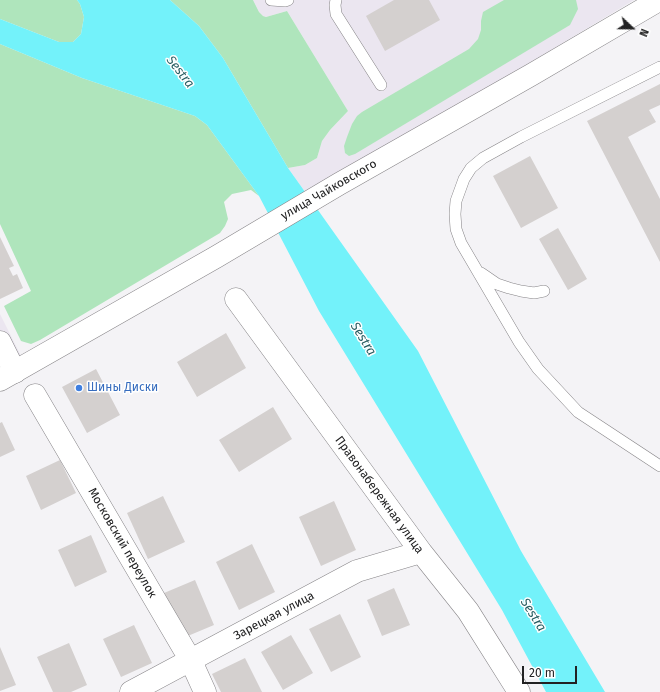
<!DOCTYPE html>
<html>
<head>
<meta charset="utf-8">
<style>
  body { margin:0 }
  #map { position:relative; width:660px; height:692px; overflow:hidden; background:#f4f3f6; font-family:"Fira Sans",sans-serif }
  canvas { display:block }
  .north { position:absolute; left:612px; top:8px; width:40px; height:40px; -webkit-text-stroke:3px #fff; paint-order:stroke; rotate:112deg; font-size:11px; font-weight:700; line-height:16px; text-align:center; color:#222223 }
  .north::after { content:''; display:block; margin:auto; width:14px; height:18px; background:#222223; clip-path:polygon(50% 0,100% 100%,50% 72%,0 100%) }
  .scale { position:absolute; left:522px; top:666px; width:55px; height:18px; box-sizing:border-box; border:2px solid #222223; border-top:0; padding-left:5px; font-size:12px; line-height:14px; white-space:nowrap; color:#222223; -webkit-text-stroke:3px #fff; paint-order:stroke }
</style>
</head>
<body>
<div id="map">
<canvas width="660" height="692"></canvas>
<div class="north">N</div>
<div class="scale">20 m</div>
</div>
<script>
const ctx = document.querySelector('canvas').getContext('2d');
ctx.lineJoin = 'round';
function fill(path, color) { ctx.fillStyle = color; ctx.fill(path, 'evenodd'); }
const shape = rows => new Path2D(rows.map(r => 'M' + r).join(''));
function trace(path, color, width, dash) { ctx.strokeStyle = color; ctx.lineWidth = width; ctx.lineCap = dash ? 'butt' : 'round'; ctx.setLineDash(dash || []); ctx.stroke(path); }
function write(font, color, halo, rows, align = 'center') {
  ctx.font = font + ' "Fira Sans",sans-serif'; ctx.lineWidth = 3; ctx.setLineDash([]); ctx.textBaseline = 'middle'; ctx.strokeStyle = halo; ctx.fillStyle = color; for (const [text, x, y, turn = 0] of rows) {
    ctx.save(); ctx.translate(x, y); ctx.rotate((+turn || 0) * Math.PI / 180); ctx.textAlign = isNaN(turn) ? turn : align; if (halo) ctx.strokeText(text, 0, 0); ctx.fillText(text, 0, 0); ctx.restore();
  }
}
fill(shape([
  [253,0,634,0,308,196,288,168,305,165,317,158,322,141,330,130,348,111,287,11,266,17,263,16,259,12],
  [0,314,24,362,0,375]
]), '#ebe6f0');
fill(shape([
  [0,0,77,0,80,4,84,17,81,34,73,42,59,42,0,19],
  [170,0,253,0,259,12,263,16,266,17,287,11,348,111,330,130,322,141,317,158,305,165,288,168,223,58,199,26],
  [504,0,576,0,578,9,570,25,355,154,349,156,345,153,344,146,347,137,352,124,357,116,362,112,469,49,478,39,481,30,481,21,483,12],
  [0,44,82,78,195,116,207,125,259,196,251,190,232,194,224,202,228,219,225,226,220,233,40,340,31,344,21,341,4,306,31,291,0,224]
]), '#afe5bc');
fill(shape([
  [77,0,170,0,199,26,223,58,288,168,308,196,418,351,521,551,605,692,546,692,502,610,319,311,259,196,207,125,195,116,82,78,0,44,0,19,59,42,73,42,81,34,84,17,80,4]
]), '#73f2fa');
fill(shape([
  [394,0,429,0,440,20,385,51,366,16],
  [660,84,660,105,649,110,656,122,628,137,660,199,660,262,587,121],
  [530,156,558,208,521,228,493,176],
  [558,228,587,279,568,290,539,239],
  [0,237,14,266,9,268,13,276,17,274,23,288,0,299],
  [226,333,246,368,197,397,177,362],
  [96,369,120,415,87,433,62,387],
  [273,407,292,439,239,472,219,440],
  [2,422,15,450,0,457,0,423],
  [60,460,76,493,41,510,26,476],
  [163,496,185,542,148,559,127,513],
  [334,501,356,550,321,566,299,517],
  [91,535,107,572,75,587,58,550],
  [252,544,275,592,239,610,216,562],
  [195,580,214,625,183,638,164,593],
  [394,588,410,625,382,636,367,600],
  [340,614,361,657,331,672,309,629],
  [134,625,152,663,121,677,103,639],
  [291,635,313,673,283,690,261,652],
  [69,643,87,685,71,692,53,692,37,657],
  [0,647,16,685,0,691],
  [245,658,262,692,221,692,212,674]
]), '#d4d0cf');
const service = shape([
  [271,0,285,1,288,0],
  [336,0,335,5,336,14,381,85],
  [660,67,521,137,483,158,471,168,464,179,456,201,455,214,456,229,461,243,519,342,538,369,578,412,660,466],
  [481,273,497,284,509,288,521,291,534,293,544,291]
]);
const minor = shape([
  [236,299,421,552,468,611,519,692],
  [0,342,15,372],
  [35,395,191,661,205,692],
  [131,692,357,571,421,552]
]);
const tertiary = shape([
  [0,380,216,257,339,184,531,75,659,0]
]);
trace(service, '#868487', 12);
trace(minor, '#868487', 23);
trace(tertiary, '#868487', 23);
trace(service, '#fff', 11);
trace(minor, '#fff', 22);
trace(tertiary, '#fff', 22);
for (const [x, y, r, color] of [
  [79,388,4,"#3f7fe0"]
]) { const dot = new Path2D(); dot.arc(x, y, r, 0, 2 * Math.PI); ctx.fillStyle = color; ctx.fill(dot); trace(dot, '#fff', 1.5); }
write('12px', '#222223', '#fff', [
  ["улица Чайковского",329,190,-30],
  ["Правонабережная улица",379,495,54],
  ["Московский переулок",122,543,60],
  ["Зарецкая улица",274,616,-28]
]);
write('12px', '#366cbe', '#fff', [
  ["Шины Диски",87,388]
], 'left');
write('italic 13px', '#285e62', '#fff', [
  ["Sestra",180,72,52],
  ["Sestra",363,339,58],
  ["Sestra",533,615,58]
]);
</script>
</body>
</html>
